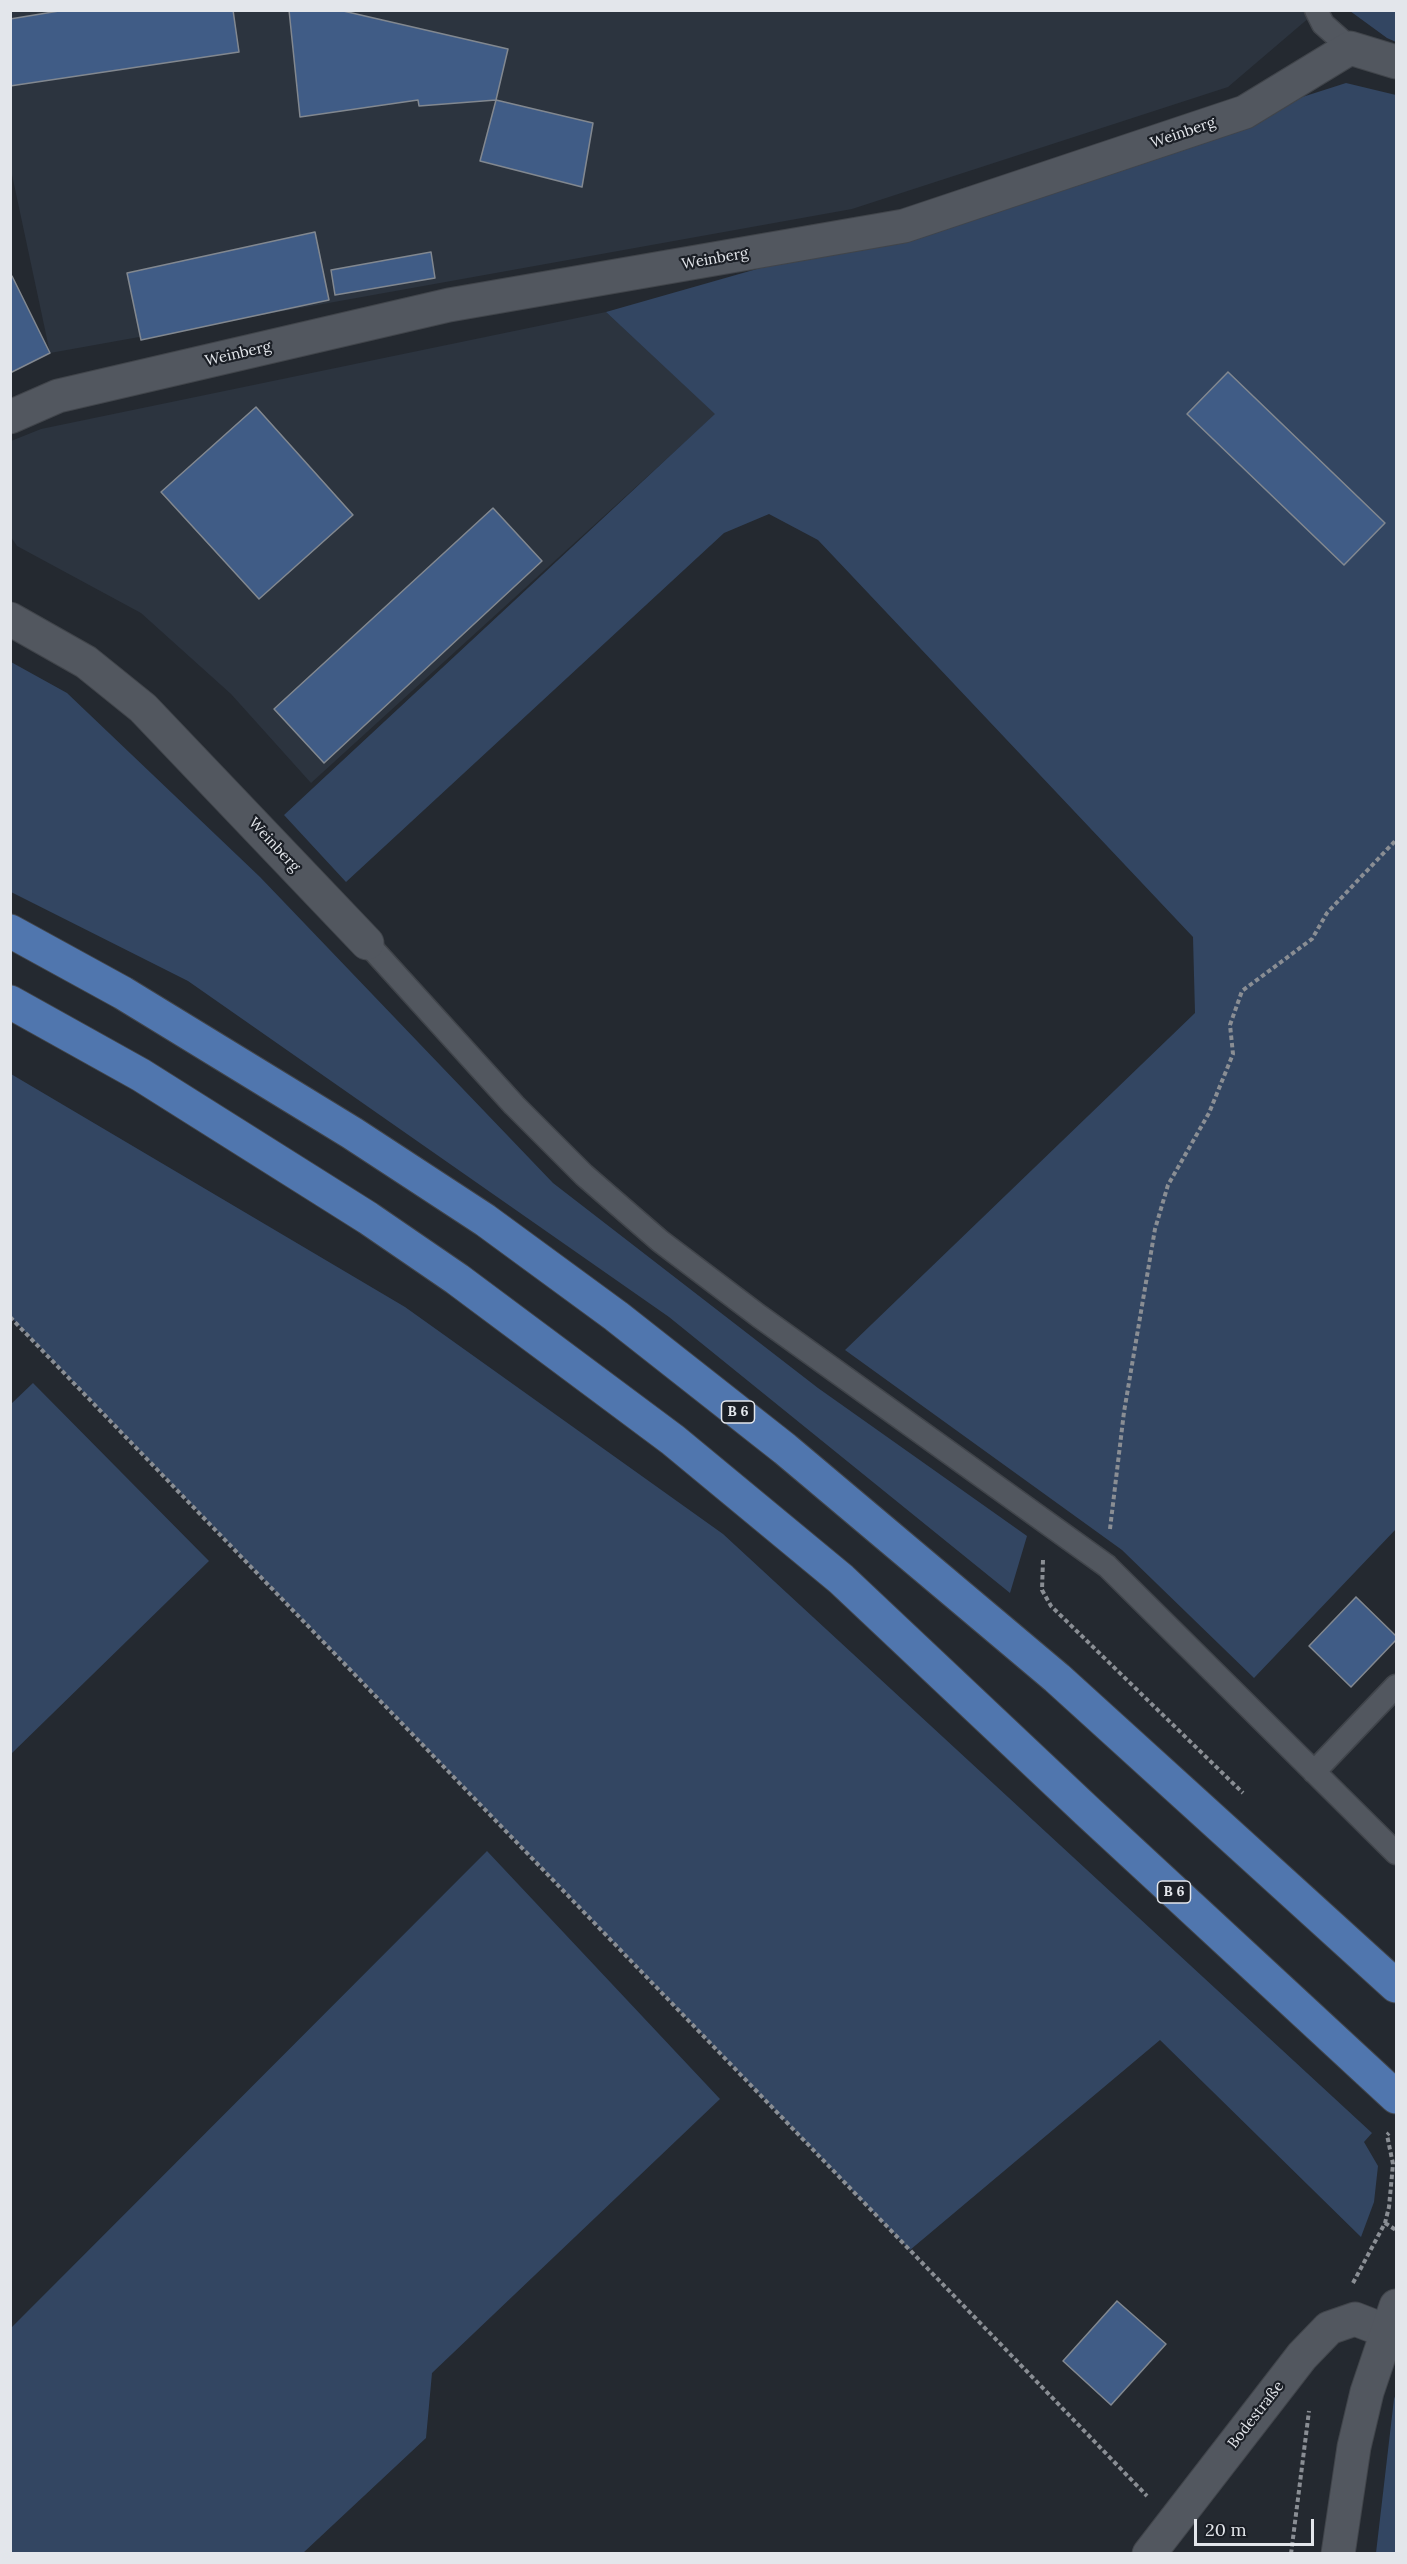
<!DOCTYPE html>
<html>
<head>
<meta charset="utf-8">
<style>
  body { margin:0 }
  #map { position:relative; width:1407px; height:2564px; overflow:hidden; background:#242930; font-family:Lora,serif }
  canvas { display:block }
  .frame { position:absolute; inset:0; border:12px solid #e3e6eb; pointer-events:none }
  .scale { position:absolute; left:1194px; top:2519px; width:120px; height:27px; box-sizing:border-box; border:3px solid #e3e6eb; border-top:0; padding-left:8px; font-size:18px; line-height:21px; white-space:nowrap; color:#e3e6eb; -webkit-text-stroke:4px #1b1f26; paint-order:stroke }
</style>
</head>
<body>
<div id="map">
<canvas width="1407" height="2564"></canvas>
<div class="frame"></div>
<div class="scale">20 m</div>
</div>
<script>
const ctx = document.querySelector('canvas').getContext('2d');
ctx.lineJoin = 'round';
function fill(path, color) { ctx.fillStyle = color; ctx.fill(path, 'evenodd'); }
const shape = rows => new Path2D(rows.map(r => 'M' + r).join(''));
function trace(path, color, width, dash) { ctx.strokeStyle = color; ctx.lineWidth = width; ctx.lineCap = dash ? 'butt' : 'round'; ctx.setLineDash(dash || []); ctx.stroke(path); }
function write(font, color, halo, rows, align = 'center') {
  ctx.font = font + ' Lora,serif'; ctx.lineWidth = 4.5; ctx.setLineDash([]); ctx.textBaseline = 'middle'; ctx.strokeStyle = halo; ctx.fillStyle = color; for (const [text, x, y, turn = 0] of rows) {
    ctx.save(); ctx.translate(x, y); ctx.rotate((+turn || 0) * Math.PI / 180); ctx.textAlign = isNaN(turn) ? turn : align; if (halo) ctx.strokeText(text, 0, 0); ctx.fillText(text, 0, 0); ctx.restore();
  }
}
fill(shape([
  [10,11,1317,11,1228,87,852,209,50,353,11,170],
  [606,312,716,414,311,783,231,694,141,613,17,546,11,537,11,441,41,429]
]), '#2c343f');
fill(shape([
  [1350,11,1396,11,1396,42,1387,38],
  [1346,83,1396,95,1396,1529,1254,1678,1122,1550,845,1350,1195,1013,1193,937,818,540,769,514,724,533,346,882,284,815,715,414,606,312,834,247],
  [11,662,67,693,260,877,553,1183,818,1388,1027,1536,1010,1593,669,1317,188,981,11,892],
  [11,1074,405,1307,723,1534,1372,2133,1364,2142,1378,2166,1374,2202,1361,2237,1160,2040,910,2250,11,1317],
  [33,1383,209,1561,11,1754,11,1404],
  [487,1851,720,2099,432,2373,426,2438,303,2553,11,2553,11,2328],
  [1396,2394,1396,2553,1376,2553,1394,2399]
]), '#334662');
const building = shape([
  [65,10,233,10,239,52,10,86,10,19,65,10],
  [289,10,339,10,508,49,496,100,419,106,418,100,300,117,289,10],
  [496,100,593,123,582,187,480,161,496,100],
  [315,232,329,300,141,340,127,273,315,232],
  [431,252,435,278,335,295,331,270,431,252],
  [12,276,50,353,10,373,10,277,12,276],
  [1228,372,1385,523,1344,565,1187,414,1228,372],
  [256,407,353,515,259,599,161,492,256,407],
  [493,508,542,561,324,763,274,709,493,508],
  [1356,1597,1396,1636,1396,1640,1351,1687,1309,1646,1356,1597],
  [1117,2301,1166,2344,1111,2405,1063,2361,1117,2301]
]);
fill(building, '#405c86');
trace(building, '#828890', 1.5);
const lane = shape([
  [1316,10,1323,24,1350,48],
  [367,943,514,1105,584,1175,660,1241,759,1316,1107,1566,1396,1853],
  [1314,1772,1396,1686]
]);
const street = shape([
  [10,417,58,396,449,305,904,226,1245,112,1350,48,1396,62],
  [10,619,86,662,143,708,367,943],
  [1149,2554,1302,2356,1329,2328,1355,2319,1386,2331]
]);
const secondary = shape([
  [1338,2554,1354,2447,1367,2392,1396,2306]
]);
const primary = shape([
  [10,931,123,993,352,1133,485,1220,616,1316,785,1449,1057,1678,1396,1986],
  [10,1002,141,1075,368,1218,457,1279,673,1440,841,1579,1087,1811,1396,2097]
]);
trace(lane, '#41454b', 25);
trace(street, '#41454b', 35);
trace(secondary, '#41454b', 35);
trace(primary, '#41454b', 35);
trace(shape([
  [10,1317,1147,2496],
  [1110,1529,1124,1412,1155,1229,1168,1185,1209,1113,1233,1054,1230,1025,1242,991,1312,939,1327,913,1396,840],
  [1043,1560,1042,1590,1051,1606,1243,1793],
  [1385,2223,1396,2230],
  [1353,2283,1385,2223,1389,2207,1393,2164,1387,2135,1389,2133],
  [1291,2554,1309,2411]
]), '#8a8e94', 4, [4.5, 3]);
trace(lane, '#52575f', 22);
trace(street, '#52575f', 33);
trace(secondary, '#52575f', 33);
trace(primary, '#5076ae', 33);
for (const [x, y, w] of [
  [738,1412,33],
  [1174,1892,33]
]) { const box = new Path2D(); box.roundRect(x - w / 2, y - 11, w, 22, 4.5); ctx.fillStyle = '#1b1f26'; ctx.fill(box); trace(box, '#e3e6eb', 1.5); }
write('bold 14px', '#e3e6eb', null, [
  ["B 6",738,1412],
  ["B 6",1174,1892]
]);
write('15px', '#e3e6eb', '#1b1f26', [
  ["Weinberg",1183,133,-19],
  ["Weinberg",715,259,-10],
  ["Weinberg",238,354,-13],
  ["Weinberg",274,845,47],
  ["Bodestraße",1256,2415,-52]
]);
</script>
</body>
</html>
